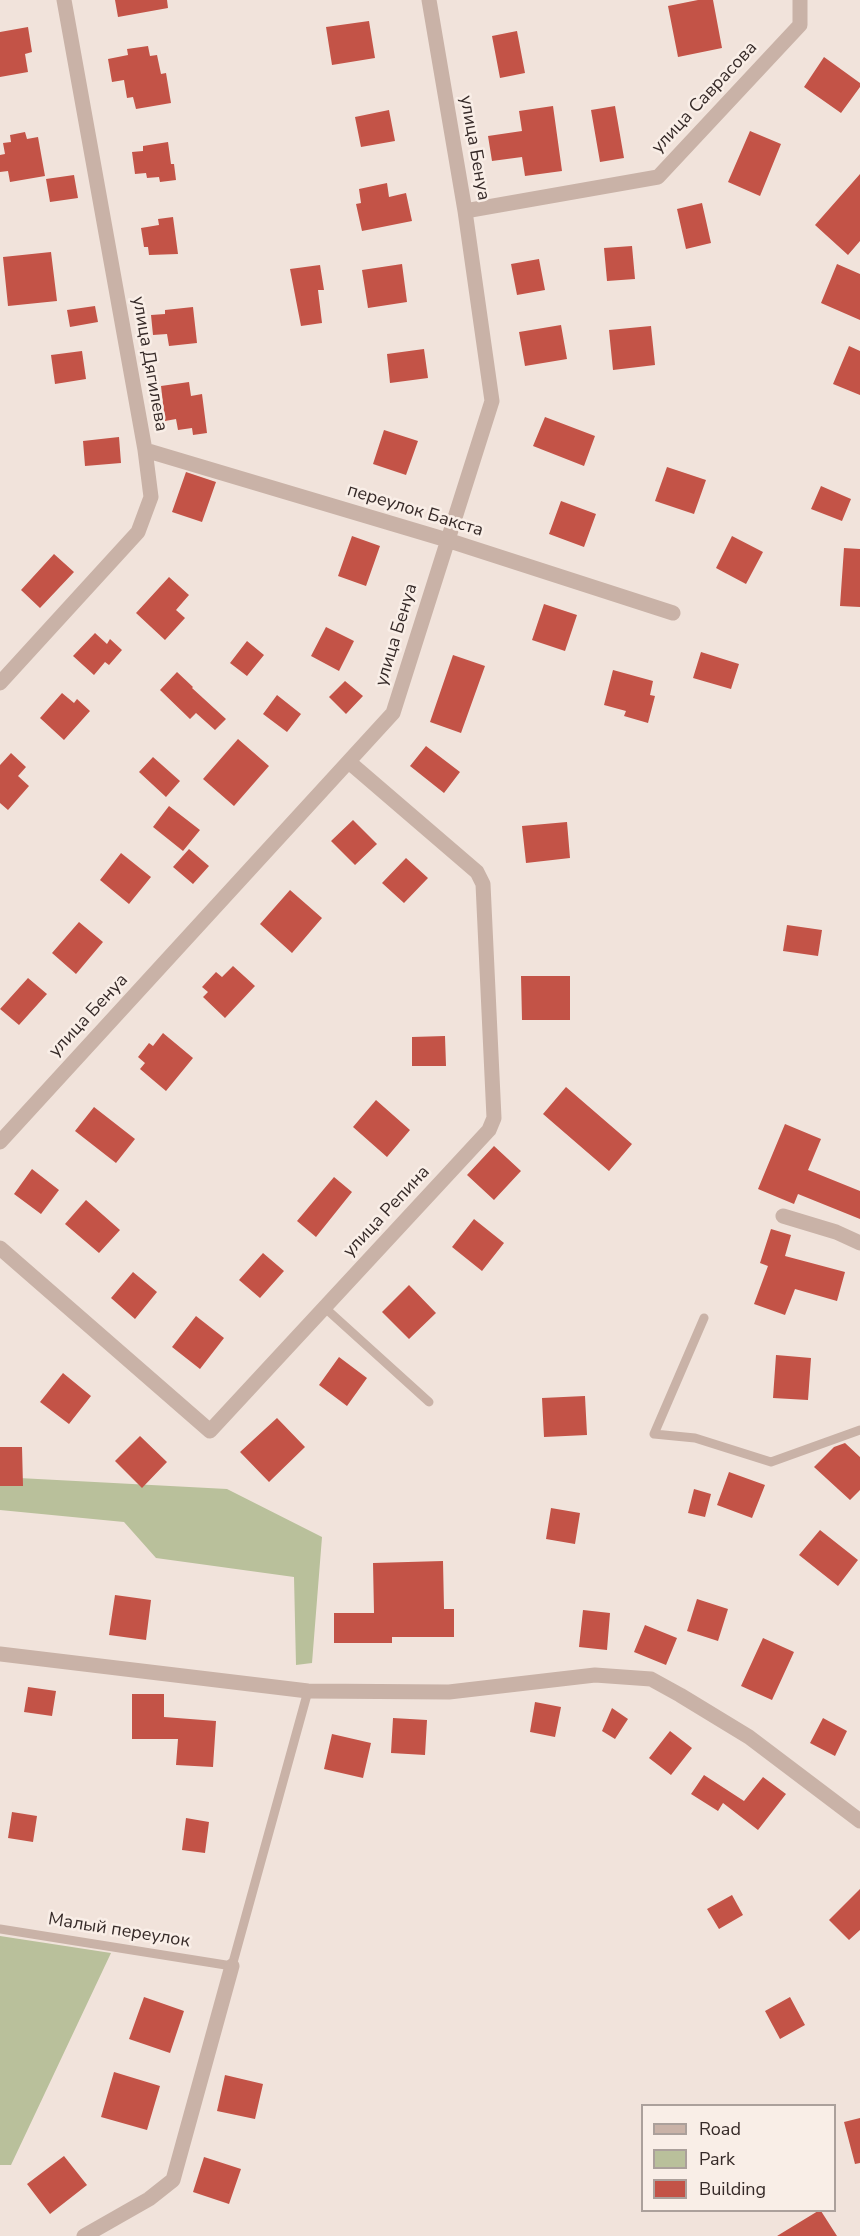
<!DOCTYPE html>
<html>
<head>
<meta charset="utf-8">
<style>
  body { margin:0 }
  #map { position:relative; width:860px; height:2236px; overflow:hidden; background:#f1e3db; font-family:"Nunito Sans",sans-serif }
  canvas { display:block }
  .legend { position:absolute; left:641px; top:2104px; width:195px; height:108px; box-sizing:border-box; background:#f9eee7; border:2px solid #aba09b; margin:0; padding:8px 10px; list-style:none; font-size:18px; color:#362a28 }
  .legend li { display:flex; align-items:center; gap:12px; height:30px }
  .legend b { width:30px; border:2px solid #aba09b }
</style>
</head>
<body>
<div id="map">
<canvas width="860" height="2236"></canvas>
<ul class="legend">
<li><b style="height:8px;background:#c9b2a7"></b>Road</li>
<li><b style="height:16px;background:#b9c09b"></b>Park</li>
<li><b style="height:16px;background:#c35347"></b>Building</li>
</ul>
</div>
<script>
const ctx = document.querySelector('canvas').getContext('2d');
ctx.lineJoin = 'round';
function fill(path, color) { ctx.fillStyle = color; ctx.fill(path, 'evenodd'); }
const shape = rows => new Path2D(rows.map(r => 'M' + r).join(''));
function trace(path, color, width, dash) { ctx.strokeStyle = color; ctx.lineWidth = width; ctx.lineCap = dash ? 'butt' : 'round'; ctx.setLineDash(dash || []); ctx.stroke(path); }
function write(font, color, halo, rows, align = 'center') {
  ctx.font = font + ' "Nunito Sans",sans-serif'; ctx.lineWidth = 5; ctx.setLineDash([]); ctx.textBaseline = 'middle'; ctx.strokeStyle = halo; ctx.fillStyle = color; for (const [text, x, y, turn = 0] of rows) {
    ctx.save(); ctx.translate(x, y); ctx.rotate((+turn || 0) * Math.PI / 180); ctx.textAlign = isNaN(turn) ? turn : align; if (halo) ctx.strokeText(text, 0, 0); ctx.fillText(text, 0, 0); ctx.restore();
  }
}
fill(shape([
  [0,1477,227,1489,322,1537,312,1663,296,1665,294,1577,156,1558,124,1522,0,1510],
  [0,1936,111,1953,11,2165,0,2165]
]), '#b9c09b');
fill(shape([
  [115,0,167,0,168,8,118,17],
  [698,0,713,0,722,48,678,57,668,6],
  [369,21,375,58,332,65,326,27],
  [28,27,32,52,25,54,28,72,0,77,0,32],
  [517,31,525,73,500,78,492,36],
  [148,46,150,56,157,55,161,74,166,73,171,103,136,109,133,97,127,98,124,80,112,82,108,59,128,55,127,49],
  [824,57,860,83,860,87,841,113,804,87],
  [553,106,562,171,525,176,522,157,492,161,488,136,522,131,519,111],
  [615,106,624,158,600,162,591,110],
  [389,110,395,141,361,147,355,117],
  [750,131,781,144,760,196,728,182],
  [25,132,27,139,38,137,45,176,10,182,8,171,0,172,0,155,5,154,3,143,11,142,10,135],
  [168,142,171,164,174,164,176,180,160,182,159,177,147,178,146,173,135,174,132,152,143,151,143,146],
  [860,174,860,241,848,255,815,225],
  [74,175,78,198,50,202,46,179],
  [387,183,389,197,406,193,412,221,362,231,356,204,361,203,359,189],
  [702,203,711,243,686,249,677,209],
  [173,217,178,254,149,255,148,247,144,247,141,228,159,225,158,219],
  [632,246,635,279,607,281,604,248],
  [51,252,57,301,8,306,3,257],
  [539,259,545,290,517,295,511,264],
  [402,264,407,302,368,308,362,270],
  [837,264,860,274,860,320,821,303],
  [320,265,324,290,318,290,322,323,301,326,290,269],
  [95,306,98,322,70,327,67,310],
  [193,307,197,343,169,346,167,334,153,335,151,315,165,314,165,310],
  [561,325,567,359,525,366,519,332],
  [651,326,655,365,613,370,609,330],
  [849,346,860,351,860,395,833,384],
  [424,349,428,378,390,383,387,354],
  [82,351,86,379,55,384,51,355],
  [189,382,191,396,202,394,207,433,193,435,192,428,178,430,176,419,165,421,161,386],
  [545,417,595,436,584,466,533,446],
  [384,430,418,441,406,475,373,464],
  [119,437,121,463,85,466,83,441],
  [667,467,706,480,694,514,655,501],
  [186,472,216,482,202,522,172,512],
  [821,486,851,499,842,521,811,509],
  [561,501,596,514,584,547,549,534],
  [352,536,380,546,366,586,338,576],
  [732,536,763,552,746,584,716,568],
  [844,548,860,549,860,607,840,606],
  [54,554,74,572,40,608,21,590],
  [169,577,189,595,176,610,185,618,165,640,136,613],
  [544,604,577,615,565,651,532,640],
  [326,627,354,641,339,671,311,656],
  [95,633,107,644,110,639,122,650,109,665,105,662,94,675,73,656],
  [247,641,264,655,247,676,230,663],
  [701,652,739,664,731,689,693,678],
  [453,655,485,666,461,733,430,722],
  [613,670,653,681,650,695,655,696,648,723,624,716,626,711,604,705],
  [177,672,193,687,192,688,226,719,215,730,196,713,190,719,160,690],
  [345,681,363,696,346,714,329,697],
  [62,693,74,703,77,699,90,711,64,740,40,718],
  [277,695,301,714,287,732,263,714],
  [238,739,269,766,234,806,203,779],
  [426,746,460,772,444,793,410,766],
  [11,753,26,767,18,776,29,786,8,810,0,803,0,765],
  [153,757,180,781,166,797,139,772],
  [169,806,200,830,183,851,153,827],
  [353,820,377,844,355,865,331,841],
  [567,822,570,858,526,863,522,826],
  [189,849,209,866,193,884,173,867],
  [121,853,151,877,129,904,100,880],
  [406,858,428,878,404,903,382,883],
  [290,890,322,918,292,953,260,924],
  [79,922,103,942,76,974,52,953],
  [787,925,822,930,818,956,783,951],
  [233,966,255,986,225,1018,203,997,208,992,202,987,216,972,222,977],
  [521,976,570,976,570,1020,522,1020],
  [28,978,47,994,19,1025,0,1009],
  [163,1033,193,1058,166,1091,140,1069,145,1063,138,1057,149,1043,153,1046],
  [445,1036,446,1066,412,1066,412,1037],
  [566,1087,632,1144,609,1171,543,1114],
  [376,1100,410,1130,387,1157,353,1127],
  [94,1107,135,1139,116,1163,75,1131],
  [785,1124,821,1139,808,1170,860,1191,860,1219,798,1194,794,1204,758,1189],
  [494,1146,521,1171,494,1200,467,1175],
  [32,1169,59,1190,41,1214,14,1194],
  [334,1177,352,1192,316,1237,297,1221],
  [86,1200,120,1230,99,1253,65,1224],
  [474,1219,504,1243,482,1271,452,1247],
  [771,1229,791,1235,785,1256,845,1272,837,1301,795,1289,785,1315,754,1304,768,1266,760,1263],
  [263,1253,284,1271,260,1298,239,1280],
  [133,1272,157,1292,135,1319,111,1298],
  [409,1285,436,1313,409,1339,382,1312],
  [196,1316,224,1338,200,1369,172,1347],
  [776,1355,811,1358,808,1400,773,1398],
  [339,1357,367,1378,347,1406,319,1385],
  [63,1373,91,1396,69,1424,40,1402],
  [585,1396,587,1435,544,1437,542,1398],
  [277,1418,305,1447,269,1482,240,1452],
  [140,1436,167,1462,142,1488,115,1461],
  [845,1443,860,1457,860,1490,850,1500,814,1467,834,1447],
  [0,1447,22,1447,23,1486,0,1486],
  [729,1472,765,1485,752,1518,717,1505],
  [694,1489,711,1494,705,1517,688,1513],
  [551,1508,580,1513,575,1544,546,1539],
  [820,1530,858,1560,838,1586,799,1555],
  [443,1561,444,1609,454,1609,454,1637,392,1637,392,1643,334,1643,334,1613,374,1613,373,1563],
  [115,1595,151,1600,146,1640,109,1635],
  [697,1599,728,1609,718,1641,687,1631],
  [583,1610,610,1613,607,1650,579,1647],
  [645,1625,677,1638,666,1665,634,1652],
  [763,1638,794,1652,772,1700,741,1686],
  [28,1687,56,1691,52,1716,24,1712],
  [132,1694,164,1694,164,1717,216,1721,213,1767,176,1765,178,1739,132,1739],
  [535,1702,561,1707,555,1737,530,1732],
  [612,1708,628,1719,615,1739,602,1731],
  [393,1718,427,1720,425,1755,391,1753],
  [823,1718,847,1731,835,1756,810,1743],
  [670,1731,692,1748,671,1775,649,1758],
  [332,1734,371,1743,363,1778,324,1769],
  [704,1775,744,1801,763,1777,786,1794,758,1830,723,1803,718,1811,691,1794],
  [12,1812,37,1816,33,1842,8,1838],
  [186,1818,209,1822,205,1853,182,1850],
  [860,1889,860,1930,849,1940,829,1920],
  [732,1895,743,1915,719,1929,707,1909],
  [144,1997,184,2011,170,2053,129,2039],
  [790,1997,805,2025,780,2039,765,2011],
  [114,2072,160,2086,147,2130,101,2117],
  [225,2075,263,2084,255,2119,217,2111],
  [860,2118,860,2163,855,2164,844,2122],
  [64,2156,87,2185,50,2214,27,2184],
  [204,2157,241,2169,229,2204,193,2192],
  [818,2211,821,2211,837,2236,777,2236]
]), '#c35347');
trace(shape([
  [324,1307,429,1402],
  [704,1318,654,1434,695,1438,771,1462,860,1430],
  [0,1929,232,1966,308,1691]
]), '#c9b2a7', 9);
trace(shape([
  [465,211,658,177,800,25,800,0],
  [145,450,447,540,673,613],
  [0,683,138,532,151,497,145,450,64,0],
  [0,1142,393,713,492,401,465,211,429,0],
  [783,1216,836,1232,860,1243],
  [0,1248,210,1431,489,1130,494,1118,483,884,477,872,349,762],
  [0,1654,308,1691,449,1692,595,1675,651,1679,680,1695,749,1737,860,1821],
  [84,2236,149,2199,173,2180,232,1966]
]), '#c9b2a7', 15);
write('18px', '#362a28', '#f9eee7', [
  ["улица Саврасова",705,98,-47],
  ["улица Бенуа",474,148,80],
  ["улица Дягилева",149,364,80],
  ["переулок Бакста",415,511,17],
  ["улица Бенуа",397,635,-73],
  ["улица Бенуа",89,1016,-47],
  ["улица Репина",387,1212,-47],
  ["Малый переулок",119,1931,9]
]);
</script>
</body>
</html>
